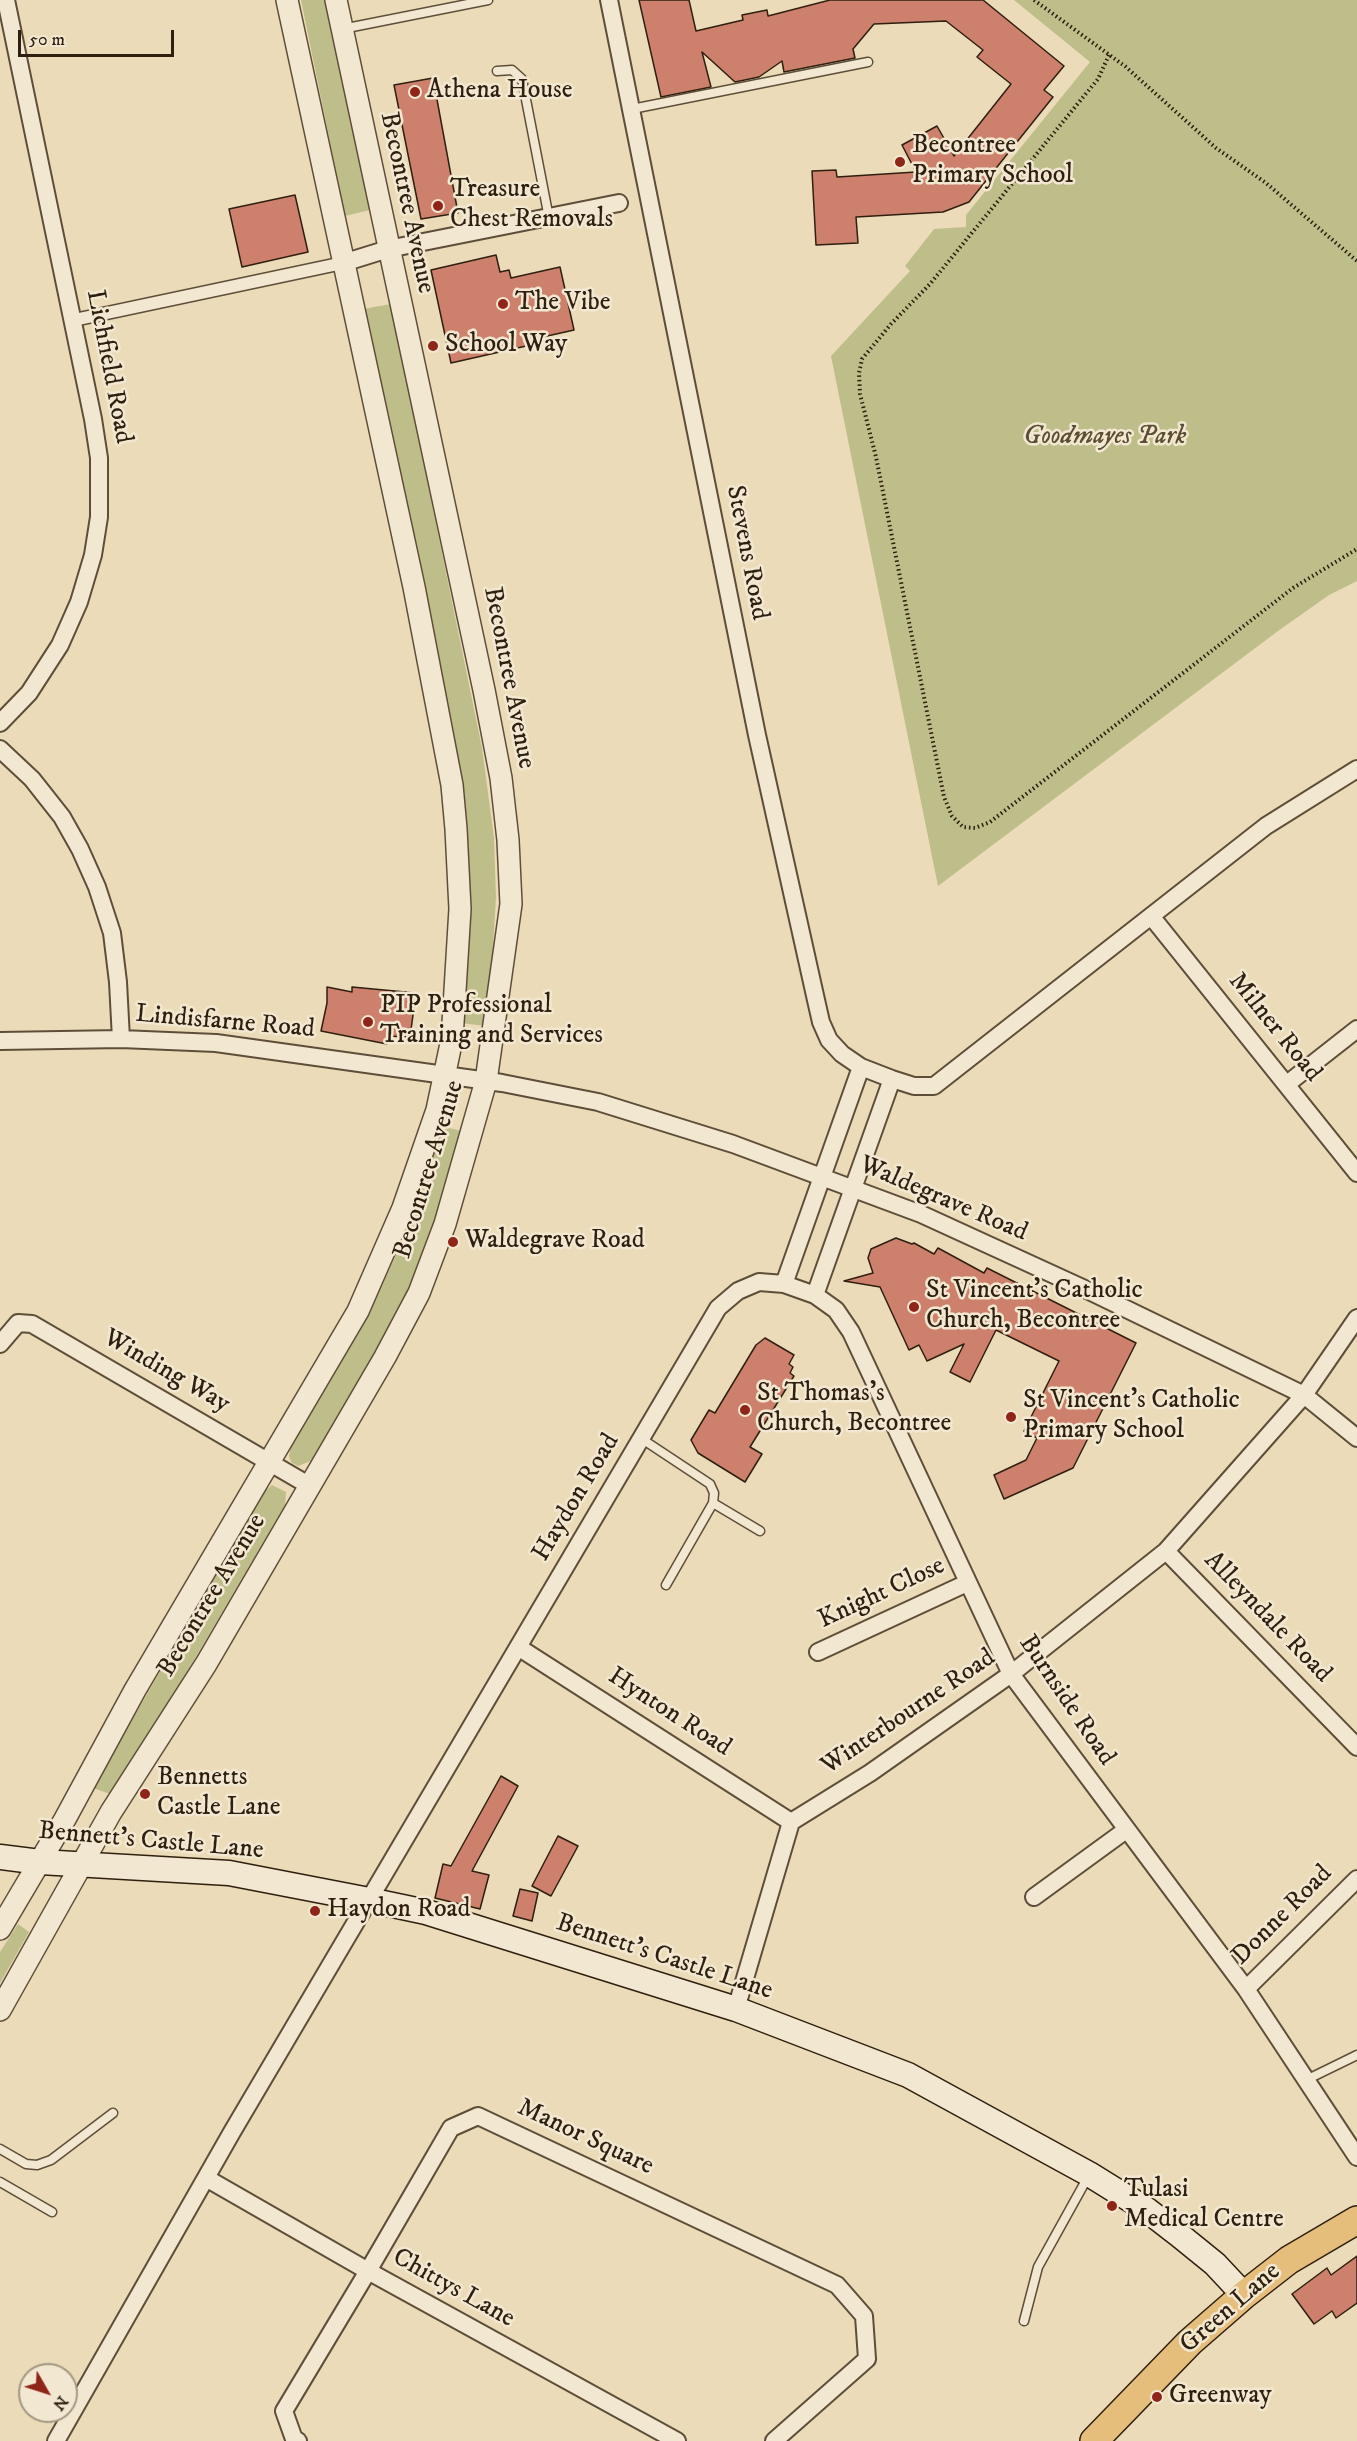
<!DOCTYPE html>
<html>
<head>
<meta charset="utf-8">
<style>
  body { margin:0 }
  #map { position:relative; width:1357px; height:2441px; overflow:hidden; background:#ebdbb8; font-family:"IM FELL DW Pica",serif }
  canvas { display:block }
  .north { position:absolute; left:18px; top:2363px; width:60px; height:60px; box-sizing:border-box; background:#f2e8d1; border:2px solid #a49883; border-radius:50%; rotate:129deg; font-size:16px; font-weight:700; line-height:24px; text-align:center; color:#2f1f0f }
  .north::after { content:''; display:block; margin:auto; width:21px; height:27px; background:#8f2418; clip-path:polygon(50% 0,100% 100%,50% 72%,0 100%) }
  .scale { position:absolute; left:18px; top:30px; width:156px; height:27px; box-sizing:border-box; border:3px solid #2f1f0f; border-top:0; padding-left:8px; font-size:18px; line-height:21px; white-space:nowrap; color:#2f1f0f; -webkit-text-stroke:4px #f2e8d1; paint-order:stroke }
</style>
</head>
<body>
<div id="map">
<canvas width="1357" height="2441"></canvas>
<div class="north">N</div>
<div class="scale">50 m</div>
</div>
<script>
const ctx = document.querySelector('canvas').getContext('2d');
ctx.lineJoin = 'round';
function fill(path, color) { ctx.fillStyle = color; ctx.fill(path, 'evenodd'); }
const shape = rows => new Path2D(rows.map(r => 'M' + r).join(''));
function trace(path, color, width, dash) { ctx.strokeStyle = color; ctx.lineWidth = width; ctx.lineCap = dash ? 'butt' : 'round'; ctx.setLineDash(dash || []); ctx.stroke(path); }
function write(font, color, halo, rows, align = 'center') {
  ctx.font = font + ' "IM FELL DW Pica",serif'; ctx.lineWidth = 5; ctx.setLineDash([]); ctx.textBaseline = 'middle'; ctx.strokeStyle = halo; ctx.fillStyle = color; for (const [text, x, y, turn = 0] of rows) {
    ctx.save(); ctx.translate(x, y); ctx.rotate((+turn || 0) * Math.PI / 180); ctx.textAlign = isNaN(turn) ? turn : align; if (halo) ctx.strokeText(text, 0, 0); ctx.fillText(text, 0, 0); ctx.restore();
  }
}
fill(shape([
  [301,0,327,0,370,210,345,216],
  [1014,0,1357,0,1357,581,1329,595,1278,631,938,886,831,356,910,271,905,266,934,229,966,227,966,215,1090,62],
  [391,304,482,748,494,838,496,897,491,981,486,1026,461,1023,469,916,466,817,443,681,363,309],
  [440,1126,466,1132,432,1240,405,1299,318,1451,311,1461,298,1466,292,1463,289,1457,290,1448,371,1308,404,1238],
  [272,1485,286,1492,285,1505,137,1757,110,1794,93,1788,263,1493],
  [18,1924,29,1932,0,1983,0,1952]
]), '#bebe8a');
const building = shape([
  [639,0,689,0,696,31,743,20,742,15,767,10,768,16,830,0,983,0,1064,66,1044,90,1053,97,969,202,943,212,856,217,858,243,816,245,812,171,836,170,837,177,916,172,902,145,937,126,954,156,1011,84,977,57,983,50,946,21,874,24,853,49,855,58,784,72,782,61,759,77,735,82,702,52,711,87,661,97,639,0],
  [433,78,458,213,421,219,394,85,433,78],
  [295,195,308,252,242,267,229,209,295,195],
  [496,255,500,272,509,270,511,278,560,267,574,330,534,339,535,344,451,363,431,270,496,255],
  [327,987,352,992,352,987,416,993,410,1037,387,1036,387,1044,321,1031,327,1003,327,987],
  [896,1238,912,1244,914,1243,934,1254,938,1248,984,1273,987,1268,1136,1343,1073,1468,1004,1499,994,1475,1026,1460,1037,1438,1024,1431,1059,1361,996,1330,970,1382,950,1372,964,1344,927,1361,919,1345,909,1350,880,1287,844,1281,873,1273,868,1258,871,1249,896,1238],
  [765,1338,794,1355,789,1364,793,1367,790,1373,794,1376,750,1447,762,1454,745,1482,698,1453,691,1440,709,1410,715,1413,756,1345,765,1338],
  [501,1776,518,1786,472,1871,489,1875,480,1909,435,1898,443,1864,451,1866,501,1776],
  [558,1836,578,1846,551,1896,532,1886,558,1836],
  [520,1889,538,1893,532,1921,513,1916,520,1889],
  [1357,2256,1357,2303,1336,2318,1332,2311,1314,2324,1292,2294,1327,2268,1331,2275,1357,2256]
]);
fill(building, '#cd816d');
trace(building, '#2f1f0f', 1.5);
const service = shape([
  [342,29,488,0],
  [497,71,512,70,522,79,549,218],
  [632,109,868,62],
  [642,1439,710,1484,714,1493,713,1503,666,1585],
  [713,1503,760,1531],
  [1306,2080,1357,2055],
  [0,2149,26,2164,37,2165,51,2160,113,2113],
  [0,2182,52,2212],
  [1024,2321,1038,2267,1089,2175]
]);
const pedestrian = shape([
  [74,320,343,263]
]);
const minor = shape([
  [609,0,757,735,816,1000,821,1022,829,1040,842,1054,861,1067,892,1079,914,1086,934,1086,1266,826,1357,769],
  [343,263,388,249,619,203],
  [0,723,29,693,60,645,79,602,93,555,99,517,99,458,93,419,6,0],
  [0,749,32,779,62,817,80,849,97,887,112,933,118,982,121,1039],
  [1151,916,1357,1173],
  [0,1041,121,1039,216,1043,502,1083,598,1102,733,1144,921,1214,1087,1290,1304,1395,1357,1438],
  [1287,1084,1357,1029],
  [784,1284,861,1067],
  [815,1295,892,1079],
  [0,1344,18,1323,32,1324,310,1486],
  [1166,1551,1357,1747],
  [518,1647,791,1822],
  [818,1652,967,1583],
  [1034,1897,1126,1830],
  [1246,1989,1357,1879],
  [736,2009,791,1822,870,1773,1011,1674,1166,1551,1304,1395,1357,1318],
  [206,2178,368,2271,677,2441],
  [56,2441,232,2132,718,1308,738,1291,759,1282,784,1284,815,1295,836,1310,851,1332,1011,1674,1246,1989,1357,2157],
  [298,2441,294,2439,284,2411,368,2271,451,2128,478,2116,837,2285,864,2316,867,2359,774,2441]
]);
const tertiary = shape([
  [0,1929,65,1819,135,1690,358,1311,403,1208,437,1110,452,1039,460,909,456,829,452,785,414,587,287,0],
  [0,2010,111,1812,206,1664,385,1357,419,1293,445,1224,486,1081,511,904,508,840,501,778,484,690,336,0]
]);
const secondary = shape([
  [0,1857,40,1862,229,1873,369,1900,426,1912,736,2009,908,2075,1089,2174,1147,2210,1178,2234,1215,2264,1244,2295]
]);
const primary = shape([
  [1094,2441,1190,2342,1244,2295,1289,2260,1357,2220]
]);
trace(service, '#5e4e39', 11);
trace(pedestrian, '#5e4e39', 15);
trace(minor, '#5e4e39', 20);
trace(tertiary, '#5e4e39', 24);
trace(secondary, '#2f1f0f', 27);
trace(primary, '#2f1f0f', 30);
trace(shape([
  [1034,0,1126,67,1216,148,1266,183,1357,261],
  [1109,55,1098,79,930,284,891,324,862,359,859,373,860,394,876,457,944,797,952,816,963,827,975,828,990,822,1293,588,1357,549]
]), '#2f1f0f', 4, [1.5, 3]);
trace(service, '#f2e8d1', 8);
trace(pedestrian, '#f2e8d1', 12);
trace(minor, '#f2e8d1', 16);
trace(tertiary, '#f2e8d1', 21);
trace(secondary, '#f2e8d1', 24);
trace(primary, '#e6be7c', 27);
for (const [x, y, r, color] of [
  [415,92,6,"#8f2418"],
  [900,162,6,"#8f2418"],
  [438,206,6,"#8f2418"],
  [503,304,6,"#8f2418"],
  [433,346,6,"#8f2418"],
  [368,1022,6,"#8f2418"],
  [453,1242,6,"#8f2418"],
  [914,1307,6,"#8f2418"],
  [745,1410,6,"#8f2418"],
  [1011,1417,6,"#8f2418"],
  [145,1794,6,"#8f2418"],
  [315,1911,6,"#8f2418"],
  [1112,2206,6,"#8f2418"],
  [1157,2397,6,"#8f2418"]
]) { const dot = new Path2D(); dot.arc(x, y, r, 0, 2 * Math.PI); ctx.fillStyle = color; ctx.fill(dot); trace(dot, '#f2e8d1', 2); }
write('26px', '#2f1f0f', '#f2e8d1', [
  ["Athena House",427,92],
  ["Becontree",912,147],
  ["Primary School",912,177],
  ["Treasure",450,191],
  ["Chest Removals",450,221],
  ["The Vibe",515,304],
  ["School Way",445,346],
  ["PIP Professional",380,1007],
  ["Training and Services",380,1037],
  ["Waldegrave Road",465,1242],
  ["St Vincent's Catholic",926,1292],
  ["Church, Becontree",926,1322],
  ["St Thomas's",757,1395],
  ["Church, Becontree",757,1425],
  ["St Vincent's Catholic",1023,1402],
  ["Primary School",1023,1432],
  ["Bennetts",157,1779],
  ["Castle Lane",157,1809],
  ["Haydon Road",327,1911],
  ["Tulasi",1124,2191],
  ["Medical Centre",1124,2221],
  ["Greenway",1169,2397]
], 'left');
write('26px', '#2f1f0f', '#f2e8d1', [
  ["Becontree Avenue",406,203,78],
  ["Lichfield Road",108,367,79],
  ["Stevens Road",746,553,79],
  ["Becontree Avenue",508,678,79],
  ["Lindisfarne Road",225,1023,5],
  ["Milner Road",1274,1028,51],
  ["Becontree Avenue",430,1170,-73],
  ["Waldegrave Road",943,1200,23],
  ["Winding Way",166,1372,30],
  ["Haydon Road",577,1498,-59],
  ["Knight Close",882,1594,-25],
  ["Becontree Avenue",213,1596,-59],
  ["Alleyndale Road",1267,1618,46],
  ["Burnside Road",1066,1701,56],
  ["Hynton Road",669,1713,33],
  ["Winterbourne Road",909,1713,-34],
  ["Bennett's Castle Lane",151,1842,5],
  ["Donne Road",1283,1916,-45],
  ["Bennett's Castle Lane",664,1958,18],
  ["Manor Square",585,2138,25],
  ["Chittys Lane",453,2289,29],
  ["Green Lane",1231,2309,-41]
]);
write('italic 26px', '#5a4f34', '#f2e8d1', [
  ["Goodmayes Park",1105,438]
]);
</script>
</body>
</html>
